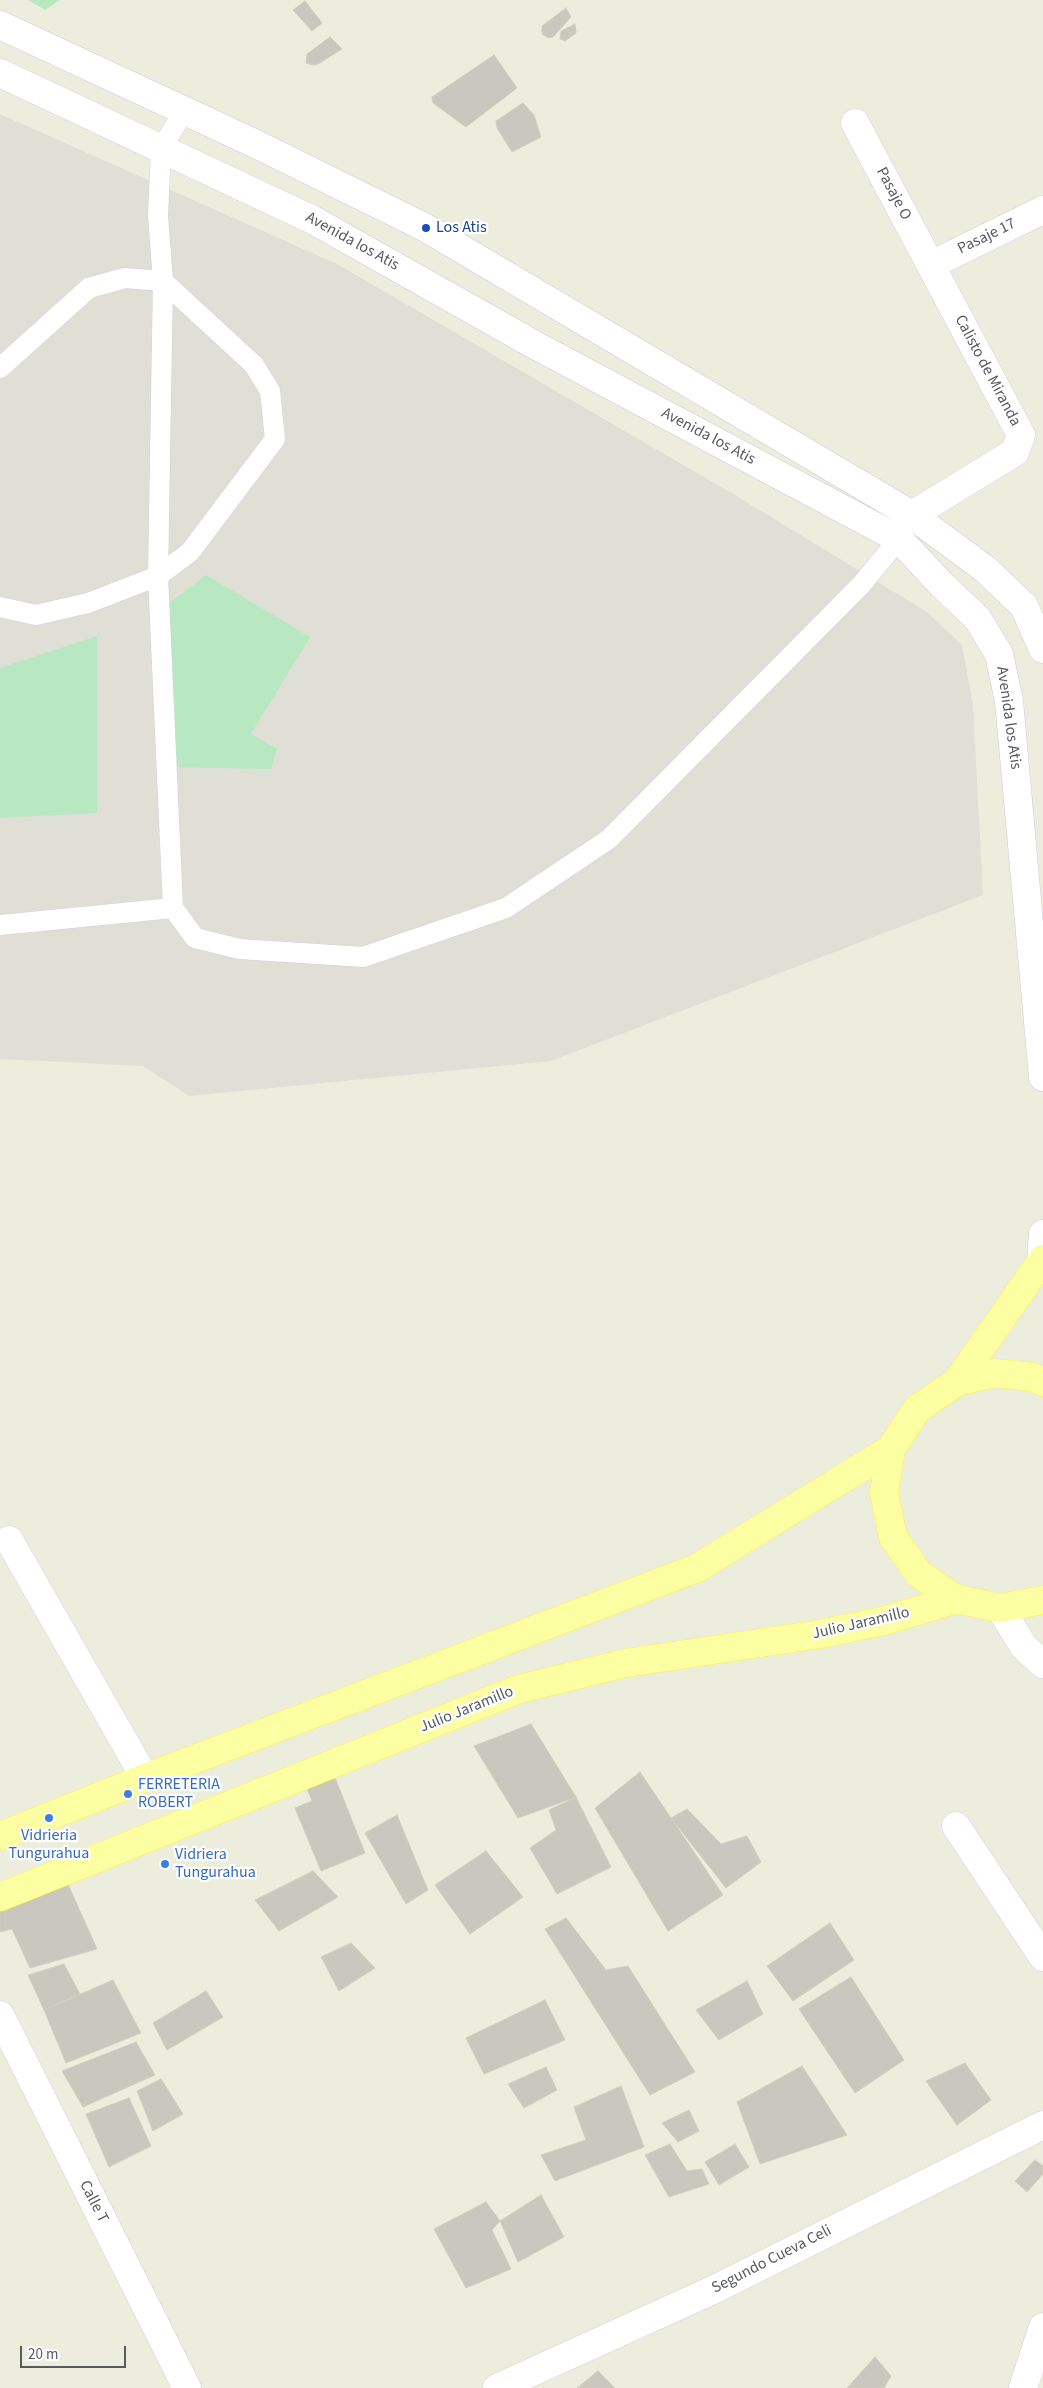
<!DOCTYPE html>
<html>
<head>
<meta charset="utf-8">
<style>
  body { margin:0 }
  #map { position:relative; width:1043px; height:2388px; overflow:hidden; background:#ededde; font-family:"Source Sans 3",sans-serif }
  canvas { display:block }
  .scale { position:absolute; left:20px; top:2346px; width:106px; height:22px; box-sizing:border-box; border:2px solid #585a62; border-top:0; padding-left:6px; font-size:15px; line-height:18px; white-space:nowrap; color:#585a62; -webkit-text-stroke:4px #fff; paint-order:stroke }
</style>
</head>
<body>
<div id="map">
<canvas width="1043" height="2388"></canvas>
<div class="scale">20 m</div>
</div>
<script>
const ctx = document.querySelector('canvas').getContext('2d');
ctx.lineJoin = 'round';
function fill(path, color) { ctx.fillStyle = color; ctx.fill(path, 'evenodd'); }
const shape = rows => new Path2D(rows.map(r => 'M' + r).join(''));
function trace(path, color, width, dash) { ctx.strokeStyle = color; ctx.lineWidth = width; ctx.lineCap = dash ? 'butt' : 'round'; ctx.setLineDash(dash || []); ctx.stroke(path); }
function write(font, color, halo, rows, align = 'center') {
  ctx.font = font + ' "Source Sans 3",sans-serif'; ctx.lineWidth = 4.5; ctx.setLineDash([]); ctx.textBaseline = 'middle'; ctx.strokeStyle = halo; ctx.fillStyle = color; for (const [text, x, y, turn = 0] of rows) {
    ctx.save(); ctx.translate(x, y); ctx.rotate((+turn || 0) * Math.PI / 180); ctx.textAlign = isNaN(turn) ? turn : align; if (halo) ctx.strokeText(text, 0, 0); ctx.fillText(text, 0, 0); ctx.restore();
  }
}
fill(shape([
  [0,114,337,264,740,498,927,612,962,645,973,705,983,895,551,1061,189,1096,143,1066,0,1059]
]), '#e0dfd6');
fill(shape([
  [28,0,60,0,45,10],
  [206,575,310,637,251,734,277,749,271,769,161,767,163,608],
  [97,636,97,813,0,818,0,668]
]), '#b8e8c1');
const building = shape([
  [305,1,322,23,312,31,293,10,305,1],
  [566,8,571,17,553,37,548,38,542,34,542,26,566,8],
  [575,24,576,33,565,41,560,39,561,31,575,24],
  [330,37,342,49,318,64,313,65,306,63,307,54,330,37],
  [494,55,517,88,466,127,433,103,432,97,494,55],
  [523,103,534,115,541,137,512,152,497,128,496,121,523,103],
  [531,1724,576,1797,518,1818,474,1746,531,1724],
  [332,1770,365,1853,321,1871,295,1808,312,1801,305,1783,332,1770],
  [640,1772,723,1895,668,1931,595,1808,640,1772],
  [576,1797,611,1867,557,1894,530,1848,556,1830,549,1810,576,1797],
  [687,1809,721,1844,747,1836,761,1862,726,1888,671,1818,687,1809],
  [397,1815,428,1890,406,1904,365,1833,397,1815],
  [486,1851,523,1897,470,1934,435,1885,486,1851],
  [313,1871,338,1897,279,1931,255,1900,313,1871],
  [67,1882,97,1949,30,1968,12,1929,0,1932,0,1905,67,1882],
  [566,1918,606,1970,628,1966,695,2072,650,2095,545,1929,566,1918],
  [830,1923,854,1960,793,2001,767,1966,830,1923],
  [351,1943,375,1968,339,1991,321,1957,351,1943],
  [64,1964,80,1994,44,2010,28,1975,64,1964],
  [851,1977,904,2060,855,2093,799,2009,851,1977],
  [113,1980,141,2033,66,2063,44,2010,113,1980],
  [747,1981,763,2014,719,2040,696,2010,747,1981],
  [206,1991,223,2017,167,2050,153,2023,206,1991],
  [545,2000,565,2040,484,2074,466,2038,545,2000],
  [136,2042,155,2075,83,2107,62,2071,136,2042],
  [965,2063,991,2100,957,2125,926,2081,965,2063],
  [802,2066,847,2135,760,2164,737,2102,802,2066],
  [546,2067,557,2090,524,2108,508,2084,546,2067],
  [161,2079,183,2114,153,2131,137,2091,161,2079],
  [621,2086,644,2147,555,2181,541,2155,586,2140,574,2107,621,2086],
  [129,2098,151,2146,109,2167,86,2114,129,2098],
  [689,2110,699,2131,678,2142,662,2123,689,2110],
  [670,2144,687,2171,702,2169,709,2184,669,2197,645,2155,670,2144],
  [735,2144,749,2167,719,2185,705,2162,735,2144],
  [1035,2160,1043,2166,1043,2174,1027,2192,1015,2181,1035,2160],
  [541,2195,564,2237,518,2262,500,2221,541,2195],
  [486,2202,500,2221,492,2230,511,2269,466,2288,434,2229,486,2202],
  [875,2357,891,2376,884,2388,847,2388,875,2357],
  [598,2371,615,2388,577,2388,598,2371]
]);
fill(building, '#cac8be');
trace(building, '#d2cfbc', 1);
const service = shape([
  [184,111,161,149,158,216,163,281,158,576,173,908,195,938,240,949,363,957,506,908,609,839,861,585,899,539],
  [0,368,89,288,125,278,163,281,254,365,270,391,275,439,190,552,158,576,88,603,36,615,0,607],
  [0,925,173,908]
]);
const minor = shape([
  [855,123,1021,435,1015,452,912,515],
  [931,265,1043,210],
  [9,1540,145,1778],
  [956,1826,1043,1957],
  [0,2015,187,2388],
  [497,2388,715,2289,1043,2125],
  [1023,2388,1043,2327]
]);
const tertiary = shape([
  [1000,1608,1024,1647,1043,1664]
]);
const secondary = shape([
  [0,25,258,145,426,228,912,515,985,569,1024,606,1043,649],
  [0,73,313,220,533,344,899,539,942,585,977,618,999,654,1009,701,1043,1077],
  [1041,1260,1043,1234]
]);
const primary = shape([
  [957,1382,1043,1259],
  [1043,1382,1033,1377,994,1373,957,1382,917,1409,891,1449,884,1493,893,1537,919,1574,956,1599,1000,1608,1043,1600],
  [0,1836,145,1778,697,1568,891,1449],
  [0,1897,519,1689,626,1663,820,1634,883,1621,956,1599]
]);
trace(service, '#d2d3da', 21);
trace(minor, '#d2d3da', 29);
trace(tertiary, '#d2d3da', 29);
trace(secondary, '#caccd5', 29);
trace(primary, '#fff046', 29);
trace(service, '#fff', 20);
trace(minor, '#fff', 28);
trace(tertiary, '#fff', 28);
trace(secondary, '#fff', 28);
trace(primary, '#fbffa1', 28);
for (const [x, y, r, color] of [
  [426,228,5,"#1a4fb4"],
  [128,1794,5,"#3f7fe0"],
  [49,1818,5,"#3f7fe0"],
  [165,1864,5,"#3f7fe0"]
]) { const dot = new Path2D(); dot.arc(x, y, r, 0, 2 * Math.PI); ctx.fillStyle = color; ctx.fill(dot); trace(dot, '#fff', 2); }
write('16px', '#585a62', '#fff', [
  ["Pasaje O",893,194,62],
  ["Pasaje 17",987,237,-26],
  ["Avenida los Atis",352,242,29],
  ["Calisto de Miranda",987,371,62],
  ["Avenida los Atis",708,437,28],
  ["Avenida los Atis",1008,718,82],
  ["Julio Jaramillo",861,1624,-13],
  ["Julio Jaramillo",467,1710,-22],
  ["Calle T",93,2202,63],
  ["Segundo Cueva Celi",772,2260,-27]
]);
write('16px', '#164399', '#fff', [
  ["Los Atis",436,228]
], 'left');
write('16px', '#366cbe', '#fff', [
  ["FERRETERIA",138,1785],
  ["ROBERT",138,1803],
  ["Vidrieria",49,1836,"center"],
  ["Tungurahua",49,1854,"center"],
  ["Vidriera",175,1855],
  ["Tungurahua",175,1873]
], 'left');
</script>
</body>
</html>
